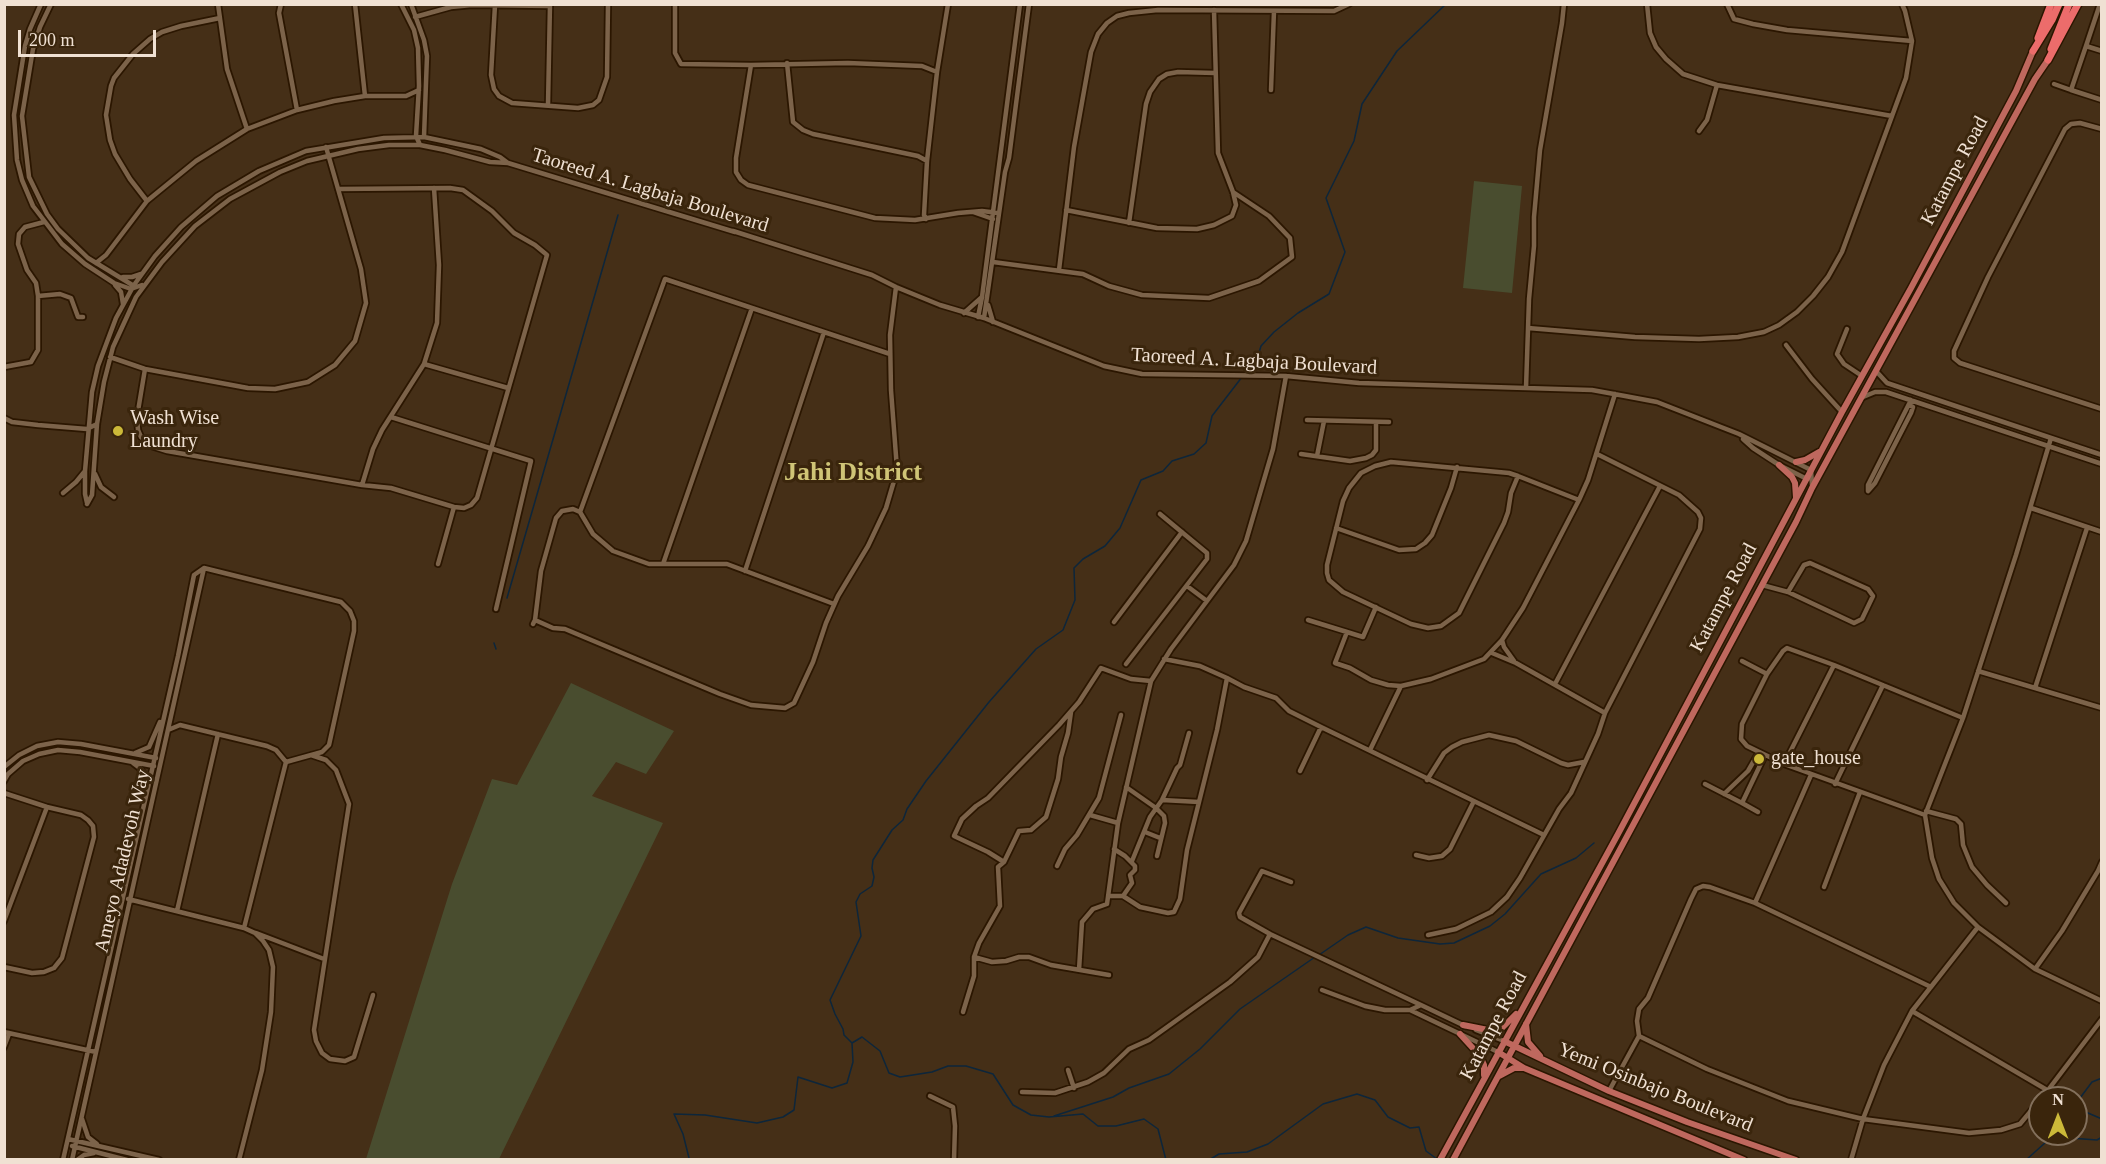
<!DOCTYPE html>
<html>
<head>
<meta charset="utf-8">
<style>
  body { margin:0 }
  #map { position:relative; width:2106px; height:1164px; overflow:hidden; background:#452f17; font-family:"Times New Roman",serif }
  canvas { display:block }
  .frame { position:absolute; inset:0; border:6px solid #f0e1d3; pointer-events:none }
  .north { position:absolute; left:2028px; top:1086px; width:60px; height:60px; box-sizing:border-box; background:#3a250c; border:2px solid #83705c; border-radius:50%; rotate:0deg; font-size:16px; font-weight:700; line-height:24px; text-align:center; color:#f0e1d3 }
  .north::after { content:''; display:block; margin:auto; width:21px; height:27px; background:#ccb939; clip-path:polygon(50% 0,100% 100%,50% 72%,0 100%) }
  .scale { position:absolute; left:18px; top:30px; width:138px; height:27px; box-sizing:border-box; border:3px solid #f0e1d3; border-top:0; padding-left:8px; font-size:18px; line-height:21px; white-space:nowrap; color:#f0e1d3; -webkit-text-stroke:4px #3a250c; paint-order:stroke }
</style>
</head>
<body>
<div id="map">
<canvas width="2106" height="1164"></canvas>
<div class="frame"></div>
<div class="north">N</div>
<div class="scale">200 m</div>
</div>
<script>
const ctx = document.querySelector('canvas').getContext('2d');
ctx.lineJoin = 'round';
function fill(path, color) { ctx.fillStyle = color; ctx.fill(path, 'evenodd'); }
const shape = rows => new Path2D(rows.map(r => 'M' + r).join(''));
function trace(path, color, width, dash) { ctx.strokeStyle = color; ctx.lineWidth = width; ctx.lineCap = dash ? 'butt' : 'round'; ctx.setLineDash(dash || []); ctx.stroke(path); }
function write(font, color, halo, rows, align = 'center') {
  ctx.font = font + ' "Times New Roman",serif'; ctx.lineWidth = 6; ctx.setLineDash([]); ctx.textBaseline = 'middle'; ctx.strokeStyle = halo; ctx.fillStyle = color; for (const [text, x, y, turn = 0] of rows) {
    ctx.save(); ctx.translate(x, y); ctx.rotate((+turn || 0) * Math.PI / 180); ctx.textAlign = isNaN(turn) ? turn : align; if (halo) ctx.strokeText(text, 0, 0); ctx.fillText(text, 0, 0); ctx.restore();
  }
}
fill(shape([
  [1474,181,1522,186,1512,293,1463,288],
  [571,683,674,731,646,774,616,762,592,796,663,823,499,1159,366,1159,452,884,492,779,517,785]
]), '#494d2f');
trace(shape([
  [1245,373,1258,356,1261,346,1274,332,1298,313,1329,294,1345,252,1326,198,1354,141,1362,104,1397,51,1446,4],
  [507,598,618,215],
  [494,643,496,649],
  [1319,955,1348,935,1366,927,1398,938,1440,944,1454,943,1490,926,1505,914,1541,874,1576,858,1594,843],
  [852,1043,844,1035,843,1029,835,1014,830,1000,861,936,856,902,860,894,872,886,874,877,872,868,873,860,892,830,903,820,907,809,926,781,989,702,1036,649,1063,630,1075,600,1074,568,1083,559,1105,546,1120,528,1141,480,1163,471,1172,461,1194,454,1206,443,1212,416,1242,377],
  [2102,1078,2092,1082,2080,1098,2081,1110,2102,1119],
  [1054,1116,1113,1097,1129,1088,1169,1074,1200,1049,1240,1009,1315,957],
  [687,1160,689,1158,683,1134,674,1114,705,1115,757,1123,783,1117,794,1110,798,1077,832,1088,847,1083,853,1062,852,1043,862,1037,880,1051,889,1073,900,1077,932,1072,948,1066,966,1066,993,1074,1013,1105,1031,1115,1049,1117,1083,1114,1098,1126,1116,1126,1144,1119,1158,1129,1166,1160],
  [1209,1160,1219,1154,1247,1152,1268,1144,1323,1104,1357,1094,1375,1100,1388,1117,1410,1128,1419,1127,1426,1151,1437,1159],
  [2026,1160,2046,1142,2070,1138,2097,1140,2102,1137]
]), '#0d263b', 1.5);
const minor = shape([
  [41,4,30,29,25,46,14,115,17,160,22,180,33,206,62,244,85,264,114,283,131,289,142,285],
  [51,4,40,27,33,49,22,116,29,177,47,214,58,229,88,258,134,286],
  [218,4,227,69,247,129],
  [281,4,279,13,297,110],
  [355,4,365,96],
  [401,4,414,30,418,48,419,86,416,136,420,145],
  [411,4,424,40,427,56,424,137],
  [675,4,675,53,681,64,751,65,848,63,922,66,937,72],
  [1647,4,1650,33,1656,47,1666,59,1683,74,1717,85,1892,116],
  [1727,4,1734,19,1753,24,1787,30,1912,41],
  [495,5,491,75,494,89,499,96,512,103,578,108,593,105,599,100,607,77,608,4],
  [415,17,451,7,472,5,550,6],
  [2086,46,2100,4],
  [2102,51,2086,46,2071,90,2102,100],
  [787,63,793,122,803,130,813,134,918,156,927,161],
  [751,65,736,158,736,172,741,180,748,185,875,218,915,220,958,213,982,211,999,213],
  [2054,84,2071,90],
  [1271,90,1274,11],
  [548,105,550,4],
  [2102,129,2080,123,2071,124,2065,129,1988,277,1954,351,1954,358,1960,363,2102,409],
  [1699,131,1707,120,1717,85],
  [147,201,130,179,115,154,110,140,106,115,111,86,114,78,133,54,150,39,162,32,181,26,220,18],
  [1066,210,1157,228,1197,229,1214,225,1232,216,1236,205,1233,192,1218,153,1214,10],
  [973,212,993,219],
  [926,219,924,215,927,161,937,72,948,4],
  [1129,223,1146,104,1150,92,1159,79,1167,74,1178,72,1215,73],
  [733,231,872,275,896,287,940,305,984,318,1104,366,1142,374,1286,376,1359,383,1592,390,1625,396,1657,402,1739,434,1811,470,1812,485],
  [993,262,1083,274,1109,286,1142,295,1209,298,1259,281,1292,257,1290,238,1269,216,1233,192],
  [96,263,106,255,147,201,196,161,247,129,297,110,334,101,365,96,406,96,419,90],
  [1059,270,1074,147,1091,52,1098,34,1107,23,1117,16,1129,13,1158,10,1334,11,1349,4],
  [123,277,132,277,141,274],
  [115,285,121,292,123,304],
  [38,296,60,294,71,298,78,317,83,317],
  [988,305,993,322],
  [964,313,982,297],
  [978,317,982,297,1020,4],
  [984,318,1005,172,1009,158,1029,4],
  [1528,328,1635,337,1699,339,1738,337,1764,332,1779,325,1797,312,1813,296,1828,277,1842,252,1906,78,1912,41,1905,11,1902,4],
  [1847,329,1837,354,1844,364,1862,376],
  [1786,345,1812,379,1842,412],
  [110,357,145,369,248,388,275,389,308,382,335,365,355,341,366,303,361,269,326,147],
  [424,364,508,388],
  [4,367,31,362,38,350,38,296,36,283,27,270,18,244,19,234,25,227,44,222],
  [145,369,137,417,138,430,141,437,151,446,167,451,362,485,391,488,454,507,464,508,471,505,477,498,547,255,535,245,514,233,492,211,463,190,450,188,338,189],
  [1876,371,1887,383,2102,455],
  [1526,388,1529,299,1534,246,1534,217,1540,150,1562,23,1564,4],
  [1863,397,1875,392,1886,392,2102,464],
  [1909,405,1913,407,1911,413,1875,483,1868,491,1868,485,1911,400],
  [391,417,531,461,496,609],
  [4,418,12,422,38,425,87,429,97,424],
  [1307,420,1389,422],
  [2051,438,2016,555,1963,718,1925,815,1932,858,1939,879,1954,903,1978,927,2035,969,2102,1001],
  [1743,439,1753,448,1779,465,1807,479,1809,478],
  [1301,454,1350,461,1366,458,1372,455,1376,450,1376,422],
  [1317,456,1324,421],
  [95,474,101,487,114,497],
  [1518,476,1511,493,1508,512,1504,523,1459,613,1441,626,1428,628,1411,624,1343,592,1329,580,1327,573,1327,565,1343,501,1349,488,1361,473,1375,466,1391,462,1509,473,1518,476,1579,500,1588,480,1615,394],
  [362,485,373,449,382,430,424,364,437,323,439,265,434,188],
  [63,493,76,482,85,471],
  [87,503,85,494,85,471,92,392,98,366,116,318,134,285,155,256,181,227,217,196,259,171,306,151,384,138,424,137,481,149,500,157,508,163],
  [87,504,92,495,97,424,104,382,113,347,136,297,162,262,195,226,230,199,280,172,307,161,358,149,389,145,420,145,445,150,490,162,508,163,735,232],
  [2031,508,2102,532],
  [1336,528,1399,550,1416,549,1425,543,1432,535,1451,488,1457,467],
  [438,564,454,507],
  [663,564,752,308],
  [745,571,824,332],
  [1762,585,1788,592,1854,623,1862,619,1873,596,1868,589,1810,563,1804,565,1788,592],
  [1187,586,1207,601],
  [834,604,727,564,649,564,613,551,593,534,580,512,665,279,890,354],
  [535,620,553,628,565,629,720,694,751,705,785,708,794,703,813,662,826,623,838,596,868,546,886,508,894,481,897,469,891,390,890,335,896,287],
  [1308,620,1347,632,1335,663,1350,668,1371,680,1388,685,1401,686,1431,679,1484,659,1502,640,1523,608,1579,500],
  [1114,622,1182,532],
  [533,624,535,620,541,571,556,518,562,511,573,509,580,512],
  [1347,632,1363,637,1376,607],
  [1502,640,1504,647,1514,661],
  [1492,653,1516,663,1605,713],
  [1742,661,1767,674],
  [1126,664,1207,559,1207,553,1160,514],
  [1978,671,2102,708],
  [1227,678,1244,687,1276,698,1289,711,1321,727,1544,835],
  [1555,684,1660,486],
  [2035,688,2087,528],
  [168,730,180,725,267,746,276,750,286,762,244,928],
  [1370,750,1401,686],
  [135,753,149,747,160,722],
  [311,755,326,760,336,770,349,804,314,1030,316,1041,322,1053,330,1059,345,1061,354,1057,373,995],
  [133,763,141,769,148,785],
  [1784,764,1834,665],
  [4,767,19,755,37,746,58,742,81,744,156,758],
  [1300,771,1321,727],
  [1427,780,1444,753,1452,747,1462,742,1489,735,1516,741,1561,763,1568,765,1584,762],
  [4,781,8,774,23,761,39,754,58,750,80,752,154,766],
  [1705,784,1742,803,1765,755],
  [1835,784,1883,685],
  [1126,787,1156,808,1164,816,1165,823,1157,856],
  [4,793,47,807,81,815,88,820,93,826,94,837,62,958,54,968,44,972,32,973,4,967],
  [1724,794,1748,771,1759,752],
  [1162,800,1199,802],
  [1742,803,1758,812],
  [1926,811,1956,819,1961,824,1963,845,1972,867,1987,885,2006,903],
  [1090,815,1118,823],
  [1925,815,1784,764,1747,746,1741,739,1742,724,1767,674,1783,651,1787,648,1834,665,1963,718],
  [1145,832,1160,838],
  [1114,849,1125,856,1135,866,1135,870,1130,875,1132,883,1123,896],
  [1416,855,1429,858,1442,856,1450,849,1474,801],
  [1132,861,1150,817,1162,800,1177,768,1180,765,1189,733],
  [1004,862,1019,831,1031,830,1046,817,1058,779,1061,757,1068,733,1071,712],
  [1057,866,1065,849,1077,835,1099,798,1121,715],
  [1824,887,1860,792],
  [1108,896,1123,896,1140,907,1168,913,1174,912,1180,899,1187,850,1217,730,1227,678,1200,666,1164,659],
  [128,899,244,928,255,933,263,941,269,950,273,967,271,1012,262,1070,239,1160],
  [1755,903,1811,775],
  [177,911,218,734],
  [4,921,47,807],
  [256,933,324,959],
  [1270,934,1240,917,1239,913,1262,871,1291,882],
  [1428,935,1456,929,1491,912,1507,897,1520,878,1559,809,1571,793,1598,734,1605,713,1700,529,1701,518,1698,512,1679,495,1597,454],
  [974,957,992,962,1006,961,1019,957,1029,957,1051,965,1109,975],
  [2035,969,2062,931,2098,871,2102,862],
  [1079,970,1082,922,1093,909,1107,904,1118,823,1151,681,1171,649,1234,565,1246,541,1273,449,1286,376],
  [1322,990,1365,1006,1385,1010,1410,1010,1421,1005,1465,1026],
  [1410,1010,1498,1052],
  [1912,1011,2047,1090],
  [963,1012,974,976,974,957,979,943,1000,906,998,867,1004,862,988,852,954,836,962,819,976,806,988,798,1059,725,1079,702,1101,668,1131,679,1151,681],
  [1476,1030,1504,1041],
  [4,1032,96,1052],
  [1639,1036,1707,1069,1788,1101,1863,1119,1969,1133,2001,1130,2020,1124,2040,1100],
  [4,1047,9,1034],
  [1068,1070,1074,1088],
  [1609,1091,1639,1036,1637,1021,1639,1009,1648,998,1691,899,1696,889,1703,886,1710,887,1755,903,1931,987],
  [1022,1092,1055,1093,1088,1082,1104,1073,1129,1049,1149,1040,1230,982,1258,957,1270,934,1421,1005],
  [930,1096,953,1107,955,1126,954,1160],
  [2042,1098,2102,1019],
  [82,1119,88,1137,97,1144],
  [68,1139,159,1160],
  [72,1146,127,1160],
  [63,1160,178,656,194,575,204,568,341,602,350,611,354,621,354,631,329,745,322,752,286,762],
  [72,1160,204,568],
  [77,1160,84,1155,94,1153],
  [1851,1160,1863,1119,1884,1065,1912,1011,1978,927]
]);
const major = shape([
  [1796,462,1805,460,1819,452],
  [1779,465,1792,477,1795,483,1796,497],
  [1526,1024,1528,1042,1540,1056],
  [1463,1025,1493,1031,1502,1028,1516,1014],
  [1460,1034,1480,1056,1484,1065,1484,1075],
  [1504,1041,1609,1091,1687,1122,1796,1160],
  [1498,1052,1524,1068,1744,1160],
  [1499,1076,1514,1068,1523,1068],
  [1440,1160,1618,834,1842,412,1911,288,2016,91,2033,51],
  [1453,1160,1796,522,1812,488,2035,79,2048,60]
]);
const highway = shape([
  [2038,38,2051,4],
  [2051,49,2069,4],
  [2033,51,2052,20,2059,4],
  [2048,60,2078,4]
]);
trace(minor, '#2b1600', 8);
trace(major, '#2b1600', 9);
trace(highway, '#2b1600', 10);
trace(minor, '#7c634a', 4.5);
trace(major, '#bf685e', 6);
trace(highway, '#ec6c6b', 7);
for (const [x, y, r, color] of [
  [118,431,6,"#ccb939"],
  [1759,759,6,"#ccb939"]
]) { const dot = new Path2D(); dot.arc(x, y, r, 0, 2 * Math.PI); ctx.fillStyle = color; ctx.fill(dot); trace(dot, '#3a250c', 2); }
write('20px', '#f0e1d3', '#3a250c', [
  ["Katampe Road",1955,171,-62],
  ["Taoreed A. Lagbaja Boulevard",650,191,17],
  ["Taoreed A. Lagbaja Boulevard",1254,362,3],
  ["Katampe Road",1724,598,-62],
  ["Ameyo Adadevoh Way",123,861,-77],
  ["Katampe Road",1494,1026,-62],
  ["Yemi Osinbajo Boulevard",1655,1088,22]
]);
write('20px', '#f0e1d3', '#3a250c', [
  ["Wash Wise",130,419],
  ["Laundry",130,442],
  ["gate_house",1771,759]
], 'left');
write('bold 26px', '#cfc476', '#3a250c', [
  ["Jahi District",853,473]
]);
</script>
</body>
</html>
